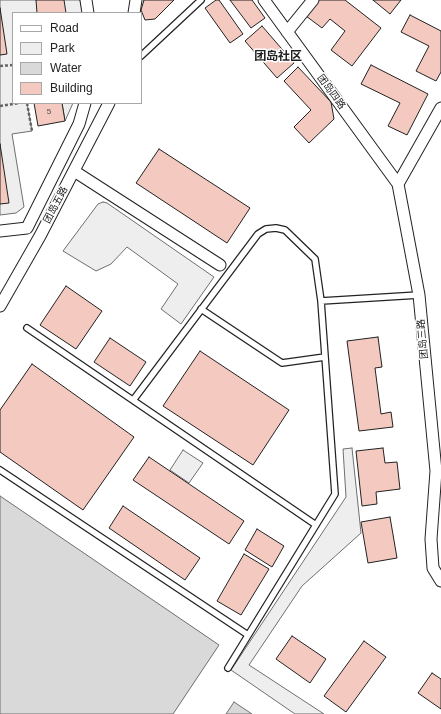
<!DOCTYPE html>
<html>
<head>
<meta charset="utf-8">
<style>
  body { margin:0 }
  #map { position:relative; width:441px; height:714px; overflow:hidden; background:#fff; font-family:Helvetica,sans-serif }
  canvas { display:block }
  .legend { position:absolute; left:12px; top:12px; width:130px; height:92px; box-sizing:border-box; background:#fff; border:1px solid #a7a7a7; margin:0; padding:5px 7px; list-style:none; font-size:12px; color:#222 }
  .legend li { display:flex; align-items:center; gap:8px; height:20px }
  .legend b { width:20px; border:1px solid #a7a7a7 }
</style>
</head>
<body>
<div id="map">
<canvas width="441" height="714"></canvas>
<ul class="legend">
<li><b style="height:5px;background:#fff"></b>Road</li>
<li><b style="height:11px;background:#eee"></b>Park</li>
<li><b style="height:11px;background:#d9d9d9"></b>Water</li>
<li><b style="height:11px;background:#f3c9c0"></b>Building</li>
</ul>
</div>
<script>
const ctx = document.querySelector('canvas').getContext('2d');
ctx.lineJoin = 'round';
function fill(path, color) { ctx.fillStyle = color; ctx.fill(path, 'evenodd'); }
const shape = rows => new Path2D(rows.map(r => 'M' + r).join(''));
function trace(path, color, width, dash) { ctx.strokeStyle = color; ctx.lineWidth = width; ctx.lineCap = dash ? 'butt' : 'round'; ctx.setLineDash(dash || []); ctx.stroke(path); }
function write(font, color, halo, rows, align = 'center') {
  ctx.font = font + ' Helvetica,"Noto Sans SC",sans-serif'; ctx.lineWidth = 3; ctx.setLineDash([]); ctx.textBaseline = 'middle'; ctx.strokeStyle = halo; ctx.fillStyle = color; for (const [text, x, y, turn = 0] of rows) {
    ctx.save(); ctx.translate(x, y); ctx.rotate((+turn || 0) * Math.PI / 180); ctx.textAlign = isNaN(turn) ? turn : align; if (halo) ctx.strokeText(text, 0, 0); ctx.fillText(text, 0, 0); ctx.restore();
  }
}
const green = shape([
  [0,0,80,0,83,13,13,13,13,103,27,103,32,131,12,134,24,207,16,213,0,215,0,0],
  [62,103,73,103,65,121,62,103],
  [103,202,107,203,214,277,181,324,161,309,178,284,127,247,111,264,96,271,63,251,98,204,103,202],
  [352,448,361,533,302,586,249,665,324,714,295,714,231,670,346,497,343,449,352,448],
  [183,450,203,463,189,483,170,470,183,450]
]);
fill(green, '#eee');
trace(green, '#6f6f6f', 1);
const water = shape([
  [0,496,219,645,173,714,0,714,0,496],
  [234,702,252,714,226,714,234,702]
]);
fill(water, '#d9d9d9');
trace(water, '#6f6f6f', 1);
const building = shape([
  [36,0,64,0,66,13,37,13,36,0],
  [144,0,174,0,155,19,145,20,141,10,144,0],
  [216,0,219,0,243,34,230,43,205,8,216,0],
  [230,0,252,0,265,18,251,28,230,0],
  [318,0,345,0,381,28,352,66,331,50,345,31,330,19,322,28,306,16,318,0],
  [373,0,401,0,390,14,373,0],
  [0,8,7,54,0,55,0,8],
  [410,15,441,31,441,72,436,81,416,71,429,46,401,32,410,15],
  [262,26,294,63,277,78,245,41,262,26],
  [371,65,428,94,407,135,388,126,400,103,361,84,371,65],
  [298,67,331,102,334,119,309,143,294,127,311,110,284,81,298,67],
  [34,103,62,103,65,121,38,126,34,103],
  [0,144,9,203,0,204,0,144],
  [159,149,250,208,227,243,136,183,159,149],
  [66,286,102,311,76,349,40,325,66,286],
  [378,337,382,367,375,368,381,414,391,412,393,427,359,431,347,341,378,337],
  [110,338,146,362,130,386,94,362,110,338],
  [200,351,289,410,253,465,163,406,200,351],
  [32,364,134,437,83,510,0,452,0,410,32,364],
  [383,448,385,463,397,462,400,489,376,492,377,504,362,506,356,451,383,448],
  [149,457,244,521,229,544,133,480,149,457],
  [123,506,200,558,185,580,109,528,123,506],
  [390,517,397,558,368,563,361,522,390,517],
  [257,529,284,546,272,567,245,550,257,529],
  [244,554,269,569,241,615,217,601,244,554],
  [292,636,326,659,310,683,276,659,292,636],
  [364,641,386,657,346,712,324,696,364,641],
  [432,673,441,679,441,709,418,693,432,673]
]);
fill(building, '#f3c9c0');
trace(building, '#222', 1);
const lane = shape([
  [141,56,201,0],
  [201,309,282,363,325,357],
  [27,328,316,525],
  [134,399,258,234,266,229,276,228,285,230,315,259,321,301,419,295],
  [0,470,248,635],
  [228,668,335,494,321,301]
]);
const street = shape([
  [86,0,88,13],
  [264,0,398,184,419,295,436,471,431,539,433,568,441,581],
  [134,13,136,0],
  [287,32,313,0],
  [74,171,220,265],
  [398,184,441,108],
  [0,231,27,228,79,124,85,103],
  [0,306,40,236,109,103]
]);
trace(lane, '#222', 8);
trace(street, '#222', 13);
trace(shape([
  [0,66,13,65],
  [27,103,32,131],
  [0,106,19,103]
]), '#646464', 2.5, [3, 2]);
trace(lane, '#fff', 5.5);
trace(street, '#fff', 11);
write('8px', '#564c4a', null, [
  ["5",49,112]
]);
write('10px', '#222', '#fff', [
  ["团岛四路",331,92,54],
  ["团岛五路",56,205,-62],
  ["团岛三路",423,339,-95]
]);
write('bold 12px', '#222', '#fff', [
  ["团岛社区",278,57]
]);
</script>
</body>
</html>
